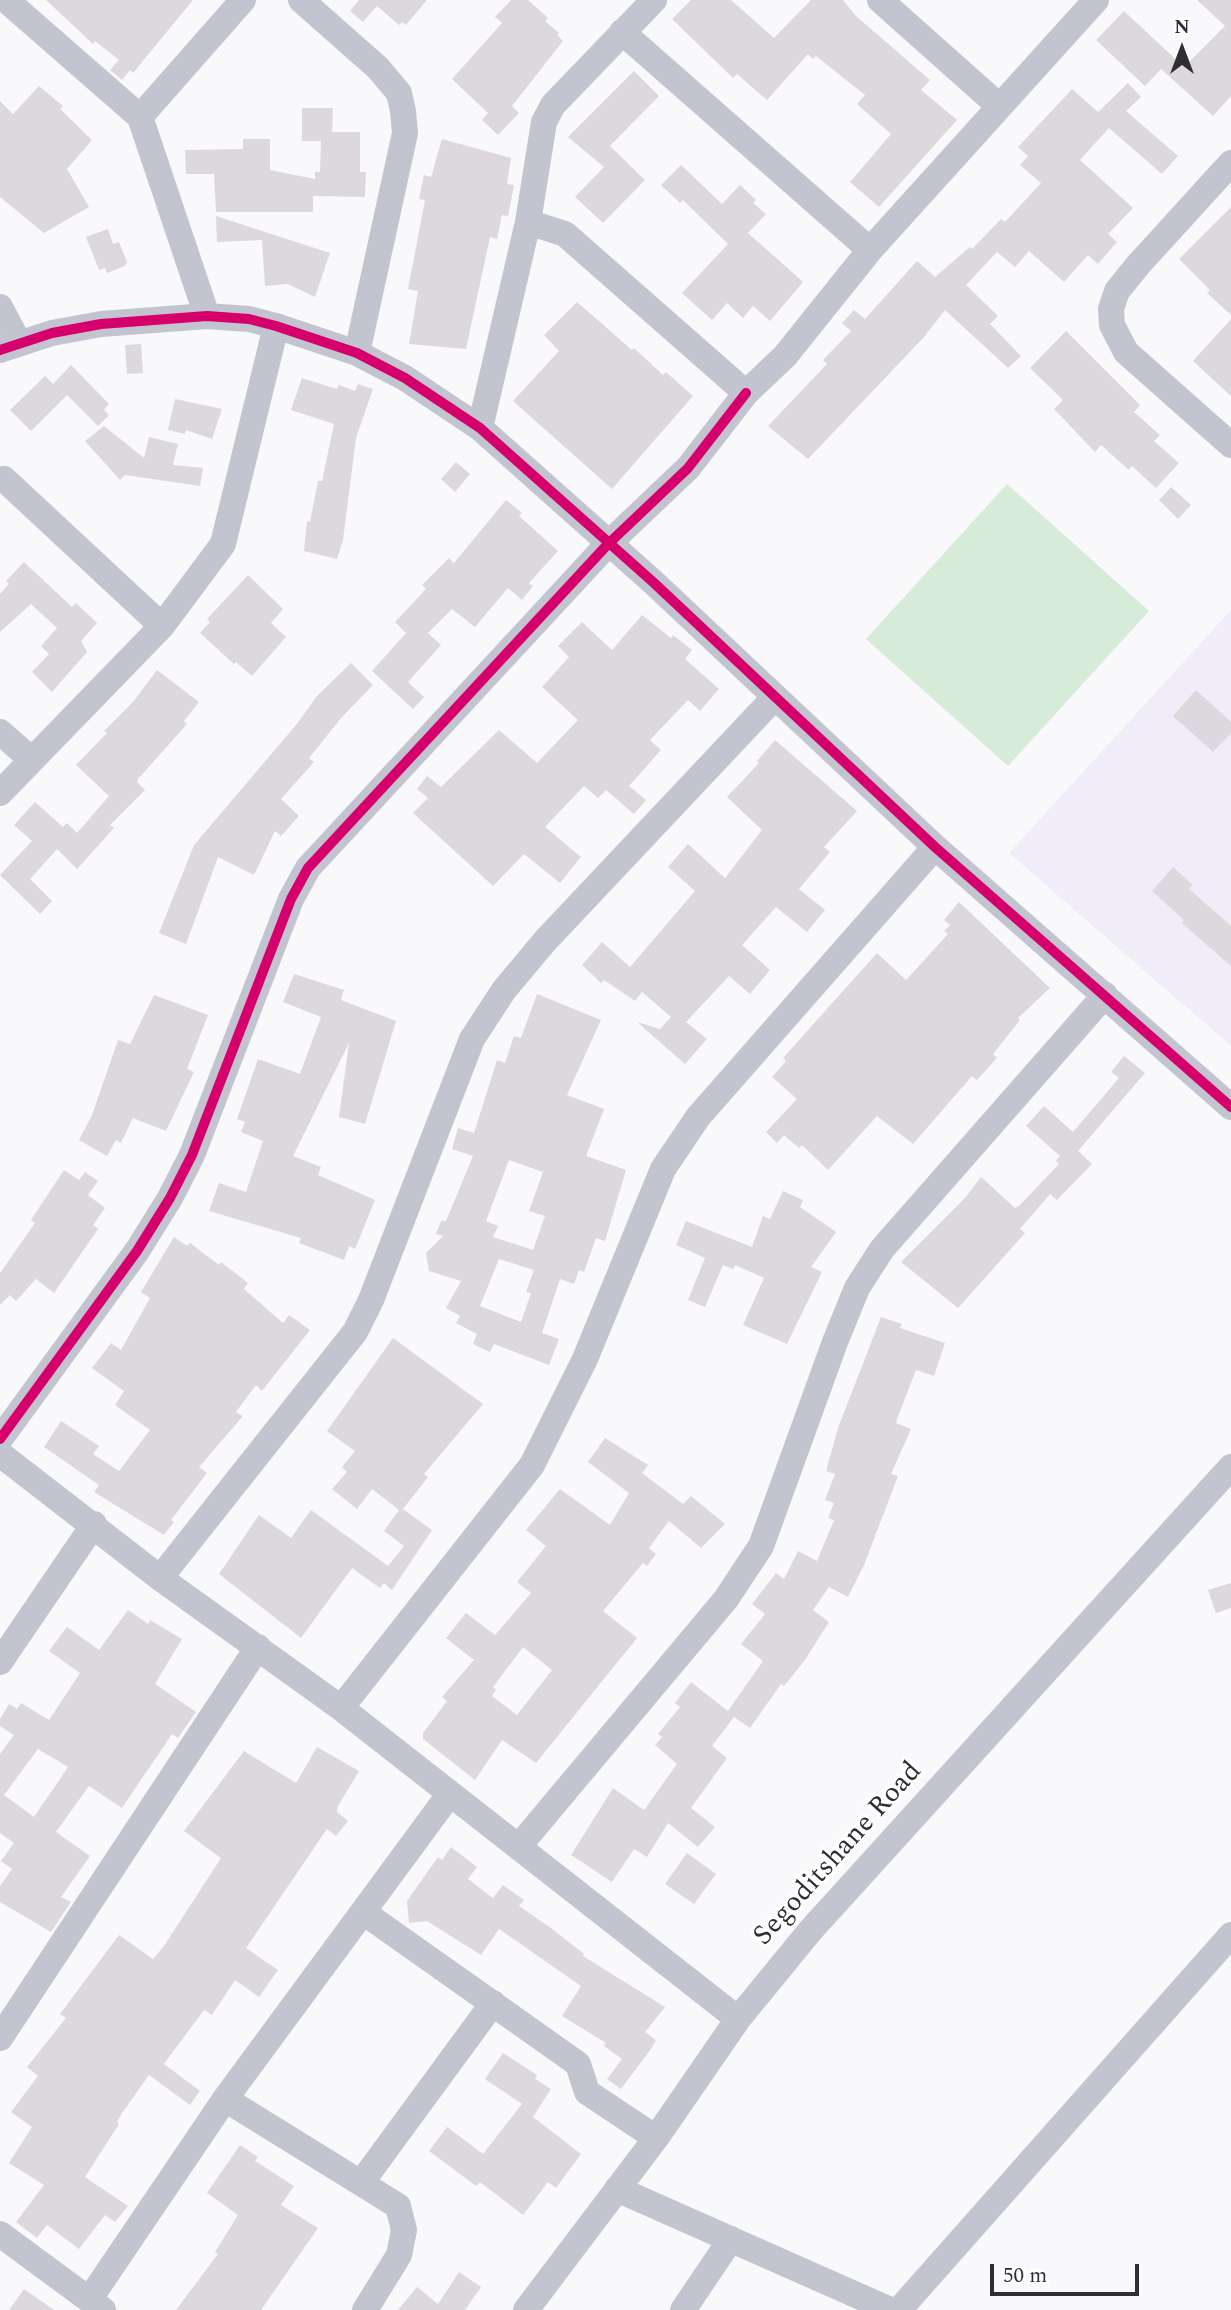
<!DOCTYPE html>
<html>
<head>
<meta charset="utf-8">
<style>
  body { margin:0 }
  #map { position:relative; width:1231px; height:2310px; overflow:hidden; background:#f9f8fb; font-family:Spectral,serif }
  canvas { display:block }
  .north { position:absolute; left:1147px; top:14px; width:70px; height:70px; -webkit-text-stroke:5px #fff; paint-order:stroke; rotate:0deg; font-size:19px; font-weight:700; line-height:28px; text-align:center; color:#2f2d36 }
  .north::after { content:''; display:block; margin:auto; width:24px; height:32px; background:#2f2d36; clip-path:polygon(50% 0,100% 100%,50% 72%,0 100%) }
  .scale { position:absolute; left:990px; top:2264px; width:149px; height:32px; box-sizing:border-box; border:4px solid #2f2d36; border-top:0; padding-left:9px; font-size:21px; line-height:24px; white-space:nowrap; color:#2f2d36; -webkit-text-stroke:5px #fff; paint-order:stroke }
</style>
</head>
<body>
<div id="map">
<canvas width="1231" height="2310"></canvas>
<div class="north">N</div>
<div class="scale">50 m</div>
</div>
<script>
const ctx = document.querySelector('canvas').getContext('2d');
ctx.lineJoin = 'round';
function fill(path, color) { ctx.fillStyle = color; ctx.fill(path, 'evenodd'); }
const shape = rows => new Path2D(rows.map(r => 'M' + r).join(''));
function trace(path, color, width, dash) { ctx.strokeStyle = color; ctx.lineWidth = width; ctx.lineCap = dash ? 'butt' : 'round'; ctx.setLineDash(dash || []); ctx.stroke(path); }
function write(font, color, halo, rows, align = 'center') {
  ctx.font = font + ' Spectral,serif'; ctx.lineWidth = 7; ctx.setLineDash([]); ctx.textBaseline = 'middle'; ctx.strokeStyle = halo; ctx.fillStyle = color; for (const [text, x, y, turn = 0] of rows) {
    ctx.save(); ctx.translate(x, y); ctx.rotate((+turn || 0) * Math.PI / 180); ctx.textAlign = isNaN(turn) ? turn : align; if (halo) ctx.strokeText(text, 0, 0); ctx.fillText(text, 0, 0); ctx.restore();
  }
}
fill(shape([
  [1231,610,1231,1046,1009,853]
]), '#f1edf8');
fill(shape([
  [1007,484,1149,611,1008,766,866,639]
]), '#d6ebd8');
fill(shape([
  [46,0,193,0,133,73,130,70,122,80,110,70,119,60,95,41,93,44],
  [359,0,427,0,406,25,402,22,399,25,377,6,363,22,350,11],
  [511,0,528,0,548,18,545,21,559,33,557,35,563,41,512,106,519,113,498,135,482,120,488,113,452,79,502,23,495,17],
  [691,0,731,0,774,38,811,0,843,0,856,16,930,80,921,90,957,120,879,207,850,182,891,134,857,104,865,95,816,56,813,59,808,54,767,100,737,74,733,78,672,19],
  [1197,0,1231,0,1231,96,1213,116,1161,69,1145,86,1096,40,1124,11,1184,67,1225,26],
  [634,71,659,96,610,146,645,180,603,223,575,197,604,167,568,137],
  [1128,83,1141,97,1126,111,1178,156,1162,174,1109,128,1080,160,1133,208,1108,234,1117,242,1098,264,1088,255,1064,282,1029,251,1015,267,997,252,966,285,998,316,990,324,1021,356,1008,368,945,310,924,337,808,459,768,426,827,364,823,360,851,331,842,323,854,310,865,319,917,261,935,277,970,247,972,249,1001,219,1005,222,1041,183,1020,165,1028,156,1018,147,1072,89,1098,112],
  [39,86,63,106,60,109,92,140,67,169,89,207,44,233,0,197,0,101,13,114],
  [302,108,333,108,332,132,360,132,360,172,366,172,365,197,313,196,313,212,216,212,214,174,186,174,185,150,243,149,243,139,270,139,270,170,315,179,315,172,320,172,321,141,302,141],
  [442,139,511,158,507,184,514,185,508,216,502,215,497,239,490,237,466,349,409,344,418,291,408,289,425,200,419,199,424,175,431,177],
  [681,165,722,204,740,185,756,200,753,203,766,214,748,233,803,282,770,321,753,306,743,318,727,303,712,320,682,293,728,244,683,200,680,203,661,185],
  [1231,207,1231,315,1207,293,1210,290,1179,259],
  [216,216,330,253,315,297,288,284,265,286,262,240,217,242],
  [108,229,113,244,119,242,127,262,125,266,107,273,105,268,99,270,86,237],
  [577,302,632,350,634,348,663,375,666,372,693,396,612,489,513,401,559,351,544,335],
  [1231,319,1231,396,1193,361],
  [1066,331,1140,405,1134,412,1160,435,1154,441,1179,463,1156,488,1132,466,1129,470,1101,445,1095,452,1054,409,1063,400,1030,368],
  [141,344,143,373,127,374,125,345],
  [71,365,109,404,104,410,109,415,98,426,67,395,31,431,10,410,45,376,53,384],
  [302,378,337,389,339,385,355,391,358,384,373,389,356,438,343,540,337,559,304,551,307,521,310,522,318,481,322,481,334,424,291,410],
  [175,399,222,409,212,439,186,430,185,434,168,430],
  [104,426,144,458,149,437,178,444,173,465,203,468,200,486,125,475,120,480,85,441],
  [456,462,470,474,455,492,441,479],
  [1171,487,1191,505,1178,519,1159,500],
  [506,500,522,513,519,516,558,551,529,583,533,586,522,600,508,588,475,627,452,609,428,633,441,645,408,682,424,697,413,709,372,671,406,633,395,622,426,589,422,585,449,558,454,563],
  [24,562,72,607,76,603,97,623,81,641,87,652,52,692,32,672,49,654,41,646,57,628,31,604,0,632,0,594,9,584,6,581],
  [248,575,283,609,271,623,286,637,252,676,236,662,234,664,200,633,210,622,207,619],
  [642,615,671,638,673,635,692,650,685,659,719,689,700,711,688,700,650,740,661,750,629,786,646,800,634,814,606,790,598,798,584,786,545,827,581,857,560,883,524,854,493,886,413,813,428,798,417,789,427,776,441,787,499,730,537,763,578,720,542,687,569,657,558,646,582,622,612,650],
  [351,663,373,685,342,717,309,758,314,762,281,799,299,816,281,836,275,831,254,875,218,857,186,944,159,933,194,845,296,725,317,696],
  [157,670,199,702,184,721,187,724,139,778,137,782,145,790,110,825,114,828,77,869,57,849,30,879,52,901,40,914,0,875,32,841,14,825,35,802,63,827,67,823,77,833,109,796,76,765,107,733,104,731,133,702],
  [1196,690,1231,722,1231,733,1213,752,1173,716],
  [775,740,857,811,824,847,830,852,799,889,825,910,807,932,776,907,742,945,770,970,750,994,729,976,686,1022,707,1039,685,1064,637,1022,660,1029,671,1017,642,992,635,1001,604,980,601,983,582,965,602,942,630,967,695,891,668,867,688,844,725,878,762,830,727,797,759,763,757,761],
  [1173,867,1193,885,1189,889,1231,926,1231,966,1182,923,1184,920,1152,891],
  [959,902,1050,988,1018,1018,1020,1020,993,1054,997,1058,977,1080,972,1076,913,1144,877,1116,828,1170,802,1145,799,1148,784,1135,777,1143,766,1132,797,1099,772,1077,786,1061,783,1058,877,953,906,980,948,934,944,931,950,925,944,920],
  [294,974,344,990,341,1000,396,1021,365,1124,339,1117,349,1043,293,1156,321,1167,318,1175,375,1200,355,1249,349,1246,344,1260,299,1243,301,1238,209,1211,219,1183,246,1192,263,1141,241,1132,245,1122,237,1119,258,1059,300,1074,321,1017,283,1002],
  [537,994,601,1020,567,1095,604,1109,586,1156,626,1170,605,1241,596,1238,584,1272,579,1270,574,1284,560,1279,542,1333,559,1339,549,1365,494,1344,490,1352,473,1344,477,1334,456,1323,460,1316,446,1308,461,1281,429,1271,426,1253,443,1236,436,1234,441,1221,446,1221,473,1156,452,1149,458,1128,474,1133,497,1060,505,1063,514,1036,521,1038],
  [509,1160,543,1172,529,1211,545,1216,533,1250,493,1237,498,1226,486,1221],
  [499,1259,534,1270,526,1292,531,1293,521,1322,480,1306],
  [154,995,208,1015,187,1069,194,1072,166,1131,133,1118,121,1143,116,1140,107,1156,79,1140,92,1115,118,1040,130,1044],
  [1124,1056,1145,1073,1078,1151,1092,1164,1057,1200,1050,1194,1020,1229,1025,1233,958,1308,901,1262,965,1198,981,1177,1015,1208,1020,1205,1059,1164,1056,1161,1060,1156,1026,1126,1044,1106,1073,1132,1119,1078,1111,1072],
  [64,1170,79,1180,85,1172,98,1181,88,1195,105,1208,93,1225,98,1229,54,1293,36,1279,16,1301,10,1295,0,1305,0,1273,35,1223,31,1220],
  [783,1191,803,1200,800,1207,836,1232,811,1267,822,1272,787,1344,743,1325,764,1278,735,1265,733,1269,723,1265,705,1307,688,1300,705,1258,676,1245,686,1221,752,1247,763,1216,770,1219],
  [174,1237,187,1246,190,1243,219,1265,221,1262,248,1283,244,1289,283,1323,289,1315,310,1330,262,1391,256,1385,236,1412,243,1416,199,1467,207,1473,171,1520,174,1522,164,1535,94,1492,99,1485,44,1447,61,1421,99,1446,93,1454,119,1471,150,1430,115,1405,124,1391,92,1368,111,1343,121,1350,150,1298,141,1292],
  [881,1317,902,1324,900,1328,945,1343,934,1376,916,1370,897,1419,896,1423,911,1429,891,1474,898,1476,864,1565,848,1597,829,1587,813,1610,829,1622,805,1660,784,1686,781,1684,750,1728,734,1717,712,1746,727,1758,691,1808,715,1827,698,1847,668,1823,647,1857,634,1849,612,1882,571,1855,613,1788,644,1810,677,1764,655,1745,662,1737,658,1734,680,1707,675,1703,691,1682,728,1711,763,1661,741,1644,765,1614,752,1604,776,1573,784,1579,798,1551,817,1561,834,1520,828,1518,834,1503,825,1500,835,1474,826,1471,838,1428],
  [393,1338,483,1404,424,1474,428,1477,403,1509,432,1530,392,1590,384,1583,380,1588,352,1568,301,1638,219,1574,259,1515,291,1538,311,1510,388,1566,404,1546,384,1531,399,1510,372,1489,357,1509,332,1489,347,1472,342,1467,355,1451,327,1431],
  [605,1438,648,1465,642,1473,683,1504,691,1496,725,1524,701,1548,669,1521,649,1548,656,1554,647,1566,643,1563,603,1611,637,1638,536,1763,502,1740,475,1780,423,1739,423,1733,447,1701,442,1697,474,1660,446,1638,466,1613,495,1635,531,1593,517,1582,546,1546,526,1530,560,1489,610,1525,629,1493,588,1462],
  [523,1647,552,1670,517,1715,492,1696,496,1690,493,1687],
  [1231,1583,1231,1608,1216,1613,1208,1590],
  [128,1610,148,1624,150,1620,182,1639,155,1684,196,1712,178,1738,172,1734,122,1808,89,1786,56,1832,90,1856,61,1897,71,1902,51,1932,0,1902,0,1886,12,1869,1,1861,14,1843,0,1833,0,1754,14,1735,0,1726,0,1719,9,1704,17,1709,21,1703,49,1720,80,1673,49,1651,67,1627,99,1650],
  [38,1749,68,1767,34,1817,4,1795],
  [317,1747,359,1771,338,1806,337,1812,348,1821,336,1836,327,1829,246,1948,278,1970,259,1997,235,1980,212,2015,204,2010,164,2064,200,2091,190,2105,149,2075,122,2113,117,2122,119,2124,85,2177,128,2206,115,2222,105,2215,79,2249,47,2225,37,2238,16,2222,44,2185,9,2163,32,2127,11,2112,38,2076,27,2067,66,2018,60,2014,119,1935,153,1959,164,1946,221,1858,184,1831,244,1751,296,1783],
  [451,1847,477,1867,468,1879,493,1898,503,1885,524,1900,519,1906,551,1928,584,1954,583,1956,665,2007,645,2032,656,2040,651,2049,621,2089,607,2079,622,2059,604,2046,606,2043,562,2016,581,1986,499,1929,481,1955,427,1921,409,1923,407,1901,438,1857,442,1860],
  [687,1853,716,1874,694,1904,665,1884],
  [503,2053,537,2075,535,2079,551,2089,533,2117,581,2154,556,2188,548,2182,523,2215,480,2182,476,2186,429,2151,447,2127,483,2154,522,2104,485,2079],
  [240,2145,258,2157,255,2161,294,2186,281,2205,318,2228,261,2310,176,2310,218,2254,215,2252,238,2215,207,2193],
  [459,2272,481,2287,465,2310,398,2310,417,2287,438,2304],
  [24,2289,54,2310,9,2310]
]), '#ddd8dd');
trace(shape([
  [6,0,140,117,207,316],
  [301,0,378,68,399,93,403,111,405,133,357,353],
  [880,0,999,106],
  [622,32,870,250],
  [140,117,243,0],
  [1231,163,1138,265,1117,291,1111,309,1112,325,1126,352,1231,445],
  [528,222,565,234,746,393,785,356,870,250,1096,0],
  [0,307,19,343],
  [0,350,52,333,101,324,207,316,249,319,276,326,357,353,405,378,480,428,653,582,935,847,1231,1107],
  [480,428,528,222,544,122,553,105,654,0],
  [4,479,162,626],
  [0,732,32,760],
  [0,793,162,626,223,544,276,326],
  [0,1439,137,1251,170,1198,192,1155,291,899,308,868,608,544,688,468,746,393],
  [0,1454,160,1578,341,1708,738,2019],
  [160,1578,355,1332,371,1300,472,1039,504,990,545,941,774,698],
  [0,1662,94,1524],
  [341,1708,532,1465,585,1359,663,1169,698,1117,935,847],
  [519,1846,726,1599,761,1546,835,1342,857,1288,882,1249,1105,995],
  [363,1912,578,2064,587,2092,656,2138],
  [0,2038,258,1647],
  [225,2099,398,2206,404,2230,399,2255,365,2310],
  [361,2183,493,2003],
  [617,2189,890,2310],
  [0,2234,103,2310],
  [89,2300,225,2099,449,1795],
  [526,2310,656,2138,738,2019,810,1931,1231,1467],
  [683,2310,731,2239],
  [899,2310,1231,1935]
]), '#c2c4cf', 26);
trace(shape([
  [0,350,52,333,101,324,207,316,249,319,276,326,357,353,405,378,480,428,653,582,935,847,1231,1107],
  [0,1439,137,1251,170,1198,192,1155,291,899,308,868,608,544,688,468,746,393]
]), '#d6006c', 10);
write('28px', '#2f2d36', '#fff', [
  ["Segoditshane Road",839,1855,-48]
]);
</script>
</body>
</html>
